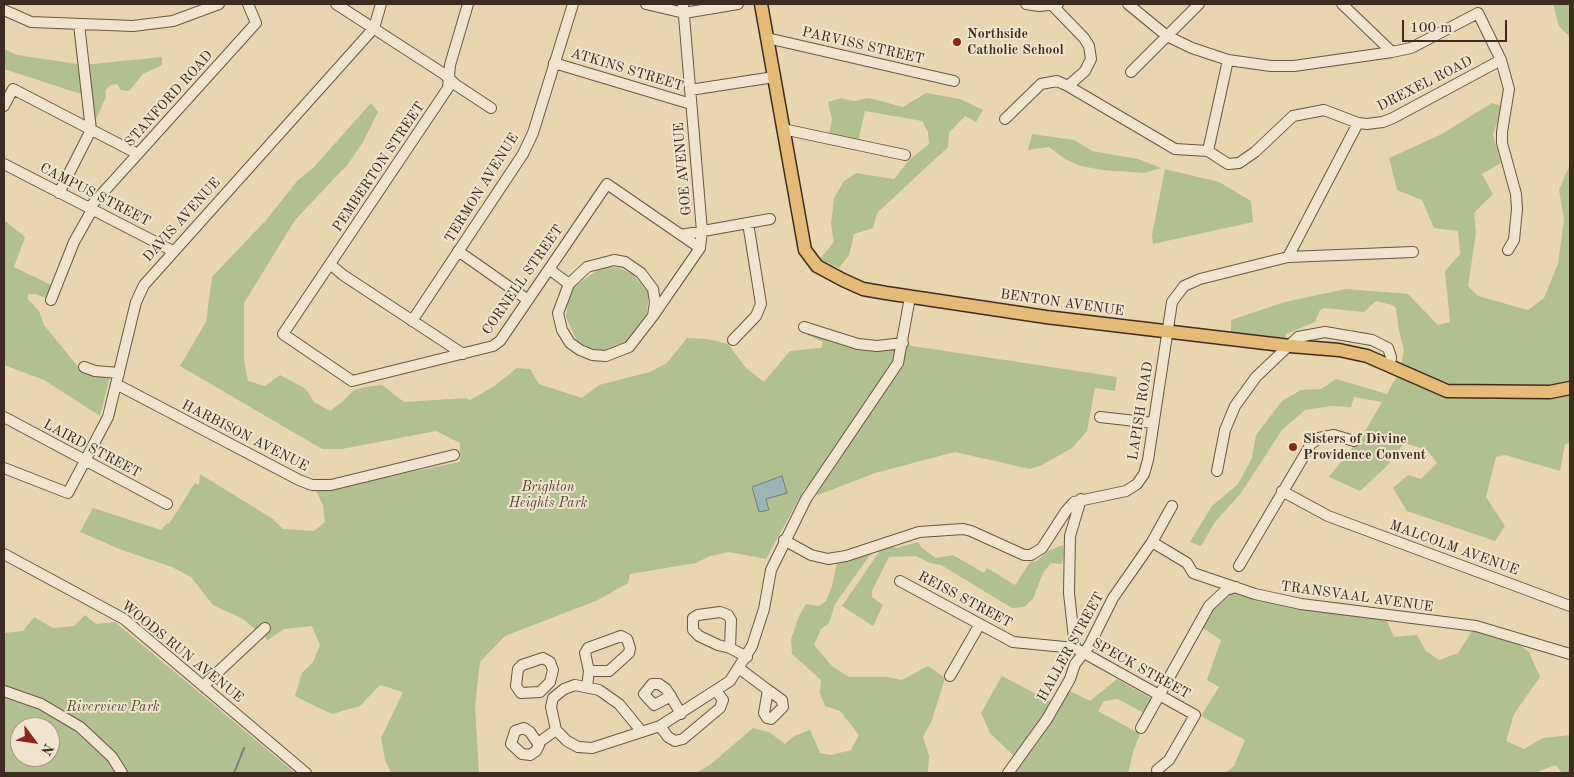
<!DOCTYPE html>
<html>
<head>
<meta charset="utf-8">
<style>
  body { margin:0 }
  #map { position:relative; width:1574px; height:777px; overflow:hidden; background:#e9d6b1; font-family:"Old Standard TT",serif }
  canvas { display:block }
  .frame { position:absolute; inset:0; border:5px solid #3f2c20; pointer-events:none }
  .north { position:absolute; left:10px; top:717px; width:50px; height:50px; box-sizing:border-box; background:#f1e4cc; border:1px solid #aa9a87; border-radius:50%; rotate:121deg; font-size:14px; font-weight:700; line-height:20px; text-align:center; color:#3f2c20 }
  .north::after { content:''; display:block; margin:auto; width:18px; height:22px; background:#8f2418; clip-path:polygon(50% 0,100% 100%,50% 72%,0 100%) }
  .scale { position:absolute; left:1402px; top:20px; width:105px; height:22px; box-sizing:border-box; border:2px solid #3f2c20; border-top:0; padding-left:6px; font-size:15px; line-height:18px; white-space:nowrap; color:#3f2c20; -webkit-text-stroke:4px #f1e4cc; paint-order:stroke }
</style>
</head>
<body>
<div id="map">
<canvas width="1574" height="777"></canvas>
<div class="frame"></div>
<div class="north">N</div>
<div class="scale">100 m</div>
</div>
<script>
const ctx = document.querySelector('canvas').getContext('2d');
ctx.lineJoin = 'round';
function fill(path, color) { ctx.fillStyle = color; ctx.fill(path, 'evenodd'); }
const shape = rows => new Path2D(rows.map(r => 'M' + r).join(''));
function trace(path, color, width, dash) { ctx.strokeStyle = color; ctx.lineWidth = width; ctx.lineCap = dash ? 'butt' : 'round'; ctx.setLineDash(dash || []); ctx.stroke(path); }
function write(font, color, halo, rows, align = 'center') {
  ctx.font = font + ' "Old Standard TT",serif'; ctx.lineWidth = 4; ctx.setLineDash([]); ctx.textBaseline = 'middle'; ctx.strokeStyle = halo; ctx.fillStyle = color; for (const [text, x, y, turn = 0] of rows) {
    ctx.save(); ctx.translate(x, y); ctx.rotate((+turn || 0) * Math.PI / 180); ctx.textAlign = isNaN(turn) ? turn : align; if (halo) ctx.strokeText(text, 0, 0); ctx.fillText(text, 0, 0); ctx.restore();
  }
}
fill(shape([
  [1553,4,1570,4,1570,37,1559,26],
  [4,49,17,55,84,65,162,57,162,65,143,74,129,91,121,90,117,84,110,85,105,91,106,97,91,130,87,96,4,69],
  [926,93,960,99,983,110,976,122,965,116,949,133,948,147,877,213,873,228,854,234,849,255,839,268,820,259,834,242,831,224,834,198,844,181,856,173,894,179,909,160,929,144,928,132,922,121,865,111,858,142,829,134,832,119,828,102,841,98,854,101,869,98,903,107],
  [371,103,378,112,363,142,348,164,295,220,244,303,244,360,248,381,265,386,280,375,306,389,314,402,330,411,342,402,354,390,371,386,382,385,404,402,466,398,470,400,493,387,517,368,530,369,539,384,582,398,599,385,650,372,667,363,687,338,707,339,728,344,746,368,764,382,790,351,821,348,823,342,807,335,811,325,855,342,897,341,912,346,1117,377,1115,391,1095,388,1087,431,1072,448,1042,465,1030,469,955,452,875,473,818,495,805,488,766,559,729,552,710,556,696,563,630,574,628,583,598,600,505,636,480,662,475,706,479,773,391,773,385,760,381,738,403,692,380,685,360,706,332,714,311,704,295,696,302,673,313,662,320,645,312,626,284,629,268,640,243,619,213,605,191,577,172,567,122,550,80,532,93,508,161,530,167,523,169,524,195,483,199,485,200,474,273,519,283,529,314,531,325,522,323,505,316,491,460,462,460,443,436,431,342,449,322,449,180,366,206,322,212,277,267,219,298,180,314,167],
  [1492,103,1502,106,1493,135,1501,163,1482,174,1493,194,1474,213,1476,233,1468,286,1478,296,1528,310,1544,298,1558,264,1564,219,1559,190,1570,164,1570,443,1565,444,1560,471,1505,455,1496,457,1486,497,1505,526,1495,541,1407,511,1393,488,1408,475,1421,479,1437,463,1427,450,1404,443,1386,467,1360,491,1329,477,1364,433,1382,402,1354,397,1351,407,1331,406,1305,410,1282,430,1241,493,1215,522,1201,546,1190,542,1212,506,1238,484,1252,458,1256,435,1282,401,1301,390,1321,389,1336,379,1387,394,1400,370,1404,350,1399,330,1396,308,1392,305,1376,301,1364,312,1324,308,1320,310,1315,322,1286,334,1284,345,1231,339,1231,320,1285,302,1346,289,1408,294,1438,325,1450,322,1445,271,1460,254,1458,231,1434,228,1422,200,1397,190,1389,158,1440,135],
  [1032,134,1074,140,1092,151,1138,159,1161,168,1144,173,1102,170,1081,166,1065,159,1049,147,1028,150],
  [1165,169,1219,182,1251,201,1253,222,1153,244,1152,235],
  [4,220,25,237,14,267,53,286,48,299,36,294,28,294,28,299,39,311,44,325,80,369,110,376,100,416,44,380,4,365],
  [604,266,619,268,632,274,649,292,646,321,626,344,606,351,589,348,577,341,566,317,568,302,574,286],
  [918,542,921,547,936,558,953,555,984,573,987,568,1015,585,1030,562,1037,561,1048,551,1063,545,1064,553,1062,564,1051,563,1043,573,1033,599,1024,607,1012,608,941,565,930,563,916,556,889,557,872,591,872,597,883,605,873,626,842,606,883,546,897,548],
  [875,548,835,604,829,623,821,629,814,645,833,667,849,677,885,677,902,680,928,666,945,678,932,720,923,737,929,756,928,773,696,773,711,764,753,728,769,732,785,744,794,736,810,730,820,753,831,755,851,750,859,735,840,711,825,706,820,693,821,680,792,654,791,639,799,616,806,604,819,606,826,601,832,586,837,562],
  [1237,592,1386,619,1394,637,1417,635,1426,651,1439,660,1458,653,1473,630,1519,644,1529,652,1540,677,1514,714,1506,741,1524,749,1543,738,1570,735,1570,773,1562,773,1556,765,1534,773,1225,773,1234,766,1245,740,1201,716,1219,687,1207,680,1221,640,1203,628,1213,607,1221,598],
  [85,615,96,624,115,622,295,773,4,773,4,633,23,631,34,617,53,628,74,626],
  [20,727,50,727,50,757,20,757],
  [1002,676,1059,706,1068,690,1090,701,1117,679,1152,699,1144,713,1118,699,1104,701,1098,711,1140,734,1134,749,1128,773,1003,773,1014,756,990,733,981,713]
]), '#b2bf8f');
const water = shape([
  [782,476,787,493,766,499,769,510,759,512,752,487,782,476]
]);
fill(water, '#9ab7b5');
trace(water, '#767f79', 1);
trace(shape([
  [234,773,244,748]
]), '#767f79', 2);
const minor = shape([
  [336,4,444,74,456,85,491,108],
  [468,4,450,65,448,88,283,334,352,381,493,346,500,341,607,184,700,248],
  [646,4,684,13,738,4],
  [1026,4,1039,6,1058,4],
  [1128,4,1167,36,1192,48,1228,60,1271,66,1294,66,1392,52,1411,48,1478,13,1501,60,1509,89,1502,132,1502,143,1516,194,1517,209,1514,240,1508,250],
  [1342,4,1392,52],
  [4,10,31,22,133,26,173,21,219,4],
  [767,38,954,81],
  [1228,60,1208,151,1228,164,1239,163,1255,152,1293,116,1324,110,1358,123,1367,124,1383,122,1393,118,1501,60],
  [554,63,691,104],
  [1131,72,1199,4],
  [1068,86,1175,149,1208,151],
  [690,90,774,77],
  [4,106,13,89,138,154],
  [1005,119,1041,84,1057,81,1068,86,1085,71,1091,59,1089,46,1084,38,1053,6],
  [783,129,905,155],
  [4,164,173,251],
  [59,193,91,130,79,24],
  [89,208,256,23,248,4],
  [681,235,770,219],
  [458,251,528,300],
  [1288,257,1413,252],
  [330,264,343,275,463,354],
  [549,269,569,284],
  [51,300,74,242,92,210],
  [653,316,655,302,653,289,641,273,625,262,614,260,587,267,569,284,558,313,562,330,570,343,580,350,592,355,606,356,629,347,653,316,700,248,702,231,683,4],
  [412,321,523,154,533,133,573,4],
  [804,327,858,344,877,346,903,343],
  [733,340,756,316,761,304,748,223],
  [84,367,95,371,119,373],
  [116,384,299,480,312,485,331,485,454,455],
  [4,417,167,504],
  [1100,417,1153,423],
  [4,468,68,493,108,417,136,302,144,285,374,28,381,4],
  [1217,471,1225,430,1235,406,1256,377,1298,337,1325,332,1372,340,1388,348,1391,357,1390,366],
  [1282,491,1328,516,1570,606],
  [1081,499,1070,536,1069,593,1075,648,1195,715,1169,760,1157,770],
  [784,540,811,555,828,559,846,556,919,532,963,529,971,531,1024,555,1031,555,1042,548,1066,511,1074,502,1126,491,1137,484,1144,474,1148,460,1172,302,1184,286,1200,279,1288,257,1358,123],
  [1152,542,1187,563,1193,573,1255,594,1301,604,1476,626,1570,654],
  [4,554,124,619,306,773],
  [1239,566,1311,444,1319,438,1334,435,1354,441],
  [900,581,1013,642,1075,648],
  [730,648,731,620,728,615,720,612,698,615,693,618,693,630,699,636,718,645,730,648,747,657],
  [543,658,550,662,553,670,550,682,540,692,521,693,516,686,518,669,522,665,543,658],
  [740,669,768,690,782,700,783,707,771,719,767,718,764,713,768,690],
  [950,676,980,624],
  [203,686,265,628],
  [587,687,589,671,585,653,588,648,621,636,627,639,630,648,629,653,609,671,589,671],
  [4,691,41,704,80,727,112,757,122,773],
  [671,696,654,705,644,694,652,684,659,684,666,689,670,695,681,714],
  [660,726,668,737,675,741,683,739,720,708,723,700,717,692],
  [524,728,530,732,539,745,536,751,530,755,522,754,511,744,515,731,524,728],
  [1141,728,1209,606,1226,590,1236,587],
  [642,732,619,704,599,690,575,685,564,689,553,698,551,707,556,730,567,741,578,747,592,748,660,726,730,681,752,646,764,609,771,570,806,499,898,363,910,297],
  [538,743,556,730],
  [1008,773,1047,719,1070,679,1075,664,1089,646,1113,598,1152,542,1172,506]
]);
const major = shape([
  [761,4,805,250,817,266,843,280,863,289,886,293,1046,317,1290,346,1339,350,1367,356,1447,391,1550,392,1570,388]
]);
trace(minor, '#6a5644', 12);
trace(major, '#3f2c20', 15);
trace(minor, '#f1e4cc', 10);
trace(major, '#e4bb78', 12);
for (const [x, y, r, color] of [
  [957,42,5,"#8f2418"],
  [1293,447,5,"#8f2418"]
]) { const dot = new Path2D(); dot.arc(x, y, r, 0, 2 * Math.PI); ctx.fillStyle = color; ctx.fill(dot); trace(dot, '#f1e4cc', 2); }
write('bold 14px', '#3f2c20', '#f1e4cc', [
  ["Northside",967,34],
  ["Catholic School",967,50],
  ["Sisters of Divine",1303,439],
  ["Providence Convent",1303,455]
], 'left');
write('14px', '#3f2c20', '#f1e4cc', [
  ["PARVISS STREET",863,46,13],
  ["ATKINS STREET",627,70,17],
  ["DREXEL ROAD",1425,84,-27],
  ["STANFORD ROAD",169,99,-48],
  ["PEMBERTON STREET",379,167,-56],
  ["GOE AVENUE",683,169,-95],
  ["TERMON AVENUE",482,188,-58],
  ["CAMPUS STREET",95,195,27],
  ["DAVIS AVENUE",182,220,-48],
  ["CORNELL STREET",523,280,-55],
  ["BENTON AVENUE",1062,303,8],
  ["LAPISH ROAD",1141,411,-81],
  ["HARBISON AVENUE",245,436,27],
  ["LAIRD STREET",92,449,28],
  ["MALCOLM AVENUE",1454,548,20],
  ["TRANSVAAL AVENUE",1357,597,8],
  ["REISS STREET",965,600,28],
  ["HALLER STREET",1071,647,-61],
  ["WOODS RUN AVENUE",182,652,39],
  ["SPECK STREET",1141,669,29]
]);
write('italic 14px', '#564936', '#f1e4cc', [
  ["Brighton",548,487],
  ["Heights Park",548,503],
  ["Riverview Park",113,707]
]);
</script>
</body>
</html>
